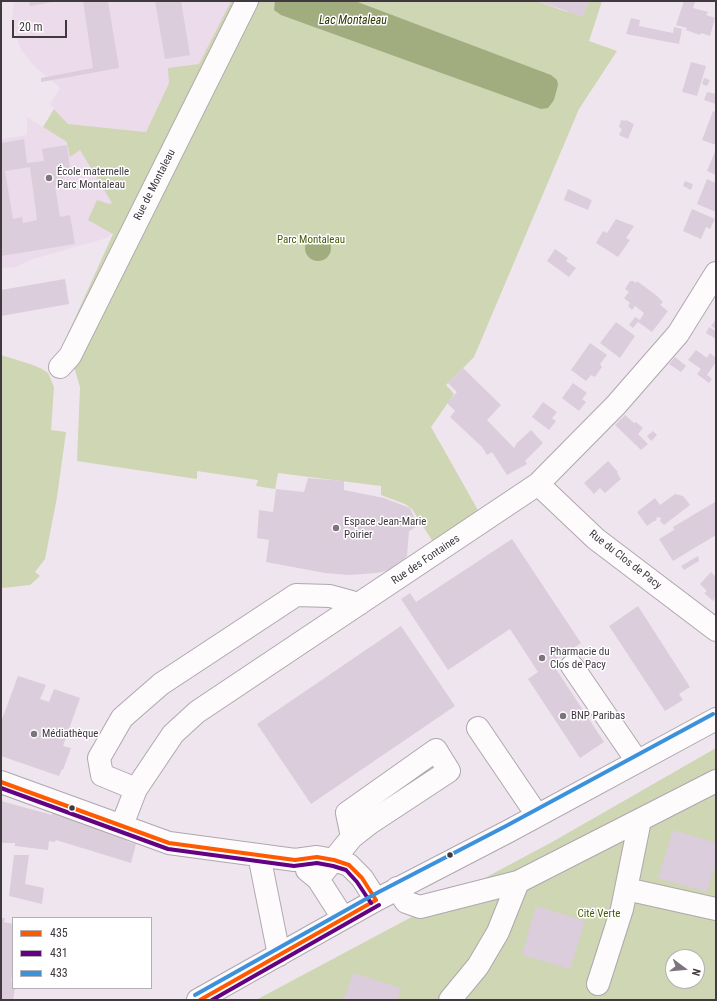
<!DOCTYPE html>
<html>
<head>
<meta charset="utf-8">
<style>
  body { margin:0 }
  #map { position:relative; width:717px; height:1001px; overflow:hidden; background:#efe5ee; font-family:"Roboto Condensed",sans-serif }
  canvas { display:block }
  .frame { position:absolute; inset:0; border:2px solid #403940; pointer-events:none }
  .legend { position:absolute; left:12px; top:917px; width:140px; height:72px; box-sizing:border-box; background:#fff; border:1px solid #b3b0b3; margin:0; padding:5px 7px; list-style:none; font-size:12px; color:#403940 }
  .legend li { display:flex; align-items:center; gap:8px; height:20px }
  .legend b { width:20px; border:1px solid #b3b0b3 }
  .north { position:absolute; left:665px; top:949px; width:40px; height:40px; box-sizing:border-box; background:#fff; border:1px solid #b3b0b3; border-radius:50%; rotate:106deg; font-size:11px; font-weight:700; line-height:16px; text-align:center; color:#403940 }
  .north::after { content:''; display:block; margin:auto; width:14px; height:18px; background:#7d757d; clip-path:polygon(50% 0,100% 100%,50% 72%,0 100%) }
  .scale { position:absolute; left:12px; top:20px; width:55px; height:18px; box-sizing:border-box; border:2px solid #403940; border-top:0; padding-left:5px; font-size:12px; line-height:14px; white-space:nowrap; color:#403940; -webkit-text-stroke:3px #fff; paint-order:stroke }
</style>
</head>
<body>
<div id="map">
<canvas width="717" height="1001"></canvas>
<div class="frame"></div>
<ul class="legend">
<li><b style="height:5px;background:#ff5a00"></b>435</li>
<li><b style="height:5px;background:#640082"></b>431</li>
<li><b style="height:5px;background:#3c91dc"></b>433</li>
</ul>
<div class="north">N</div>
<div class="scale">20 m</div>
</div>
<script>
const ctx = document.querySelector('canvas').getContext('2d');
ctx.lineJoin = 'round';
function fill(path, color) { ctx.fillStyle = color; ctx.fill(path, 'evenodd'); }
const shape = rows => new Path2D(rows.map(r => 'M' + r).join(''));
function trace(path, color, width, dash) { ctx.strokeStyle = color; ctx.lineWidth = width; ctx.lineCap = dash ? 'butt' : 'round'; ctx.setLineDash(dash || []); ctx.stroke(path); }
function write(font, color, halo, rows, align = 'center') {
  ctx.font = font + ' "Roboto Condensed",sans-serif'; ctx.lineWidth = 3; ctx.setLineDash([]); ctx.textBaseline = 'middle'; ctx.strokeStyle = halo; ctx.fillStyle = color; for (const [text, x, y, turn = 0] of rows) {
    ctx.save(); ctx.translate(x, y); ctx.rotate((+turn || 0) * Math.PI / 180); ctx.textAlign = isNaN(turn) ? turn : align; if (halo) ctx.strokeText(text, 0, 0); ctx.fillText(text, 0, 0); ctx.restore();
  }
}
fill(shape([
  [14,1,231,1,199,64,169,83,146,132,68,124,50,104,60,88,34,66,20,48,12,19],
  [27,117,80,150,113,203,109,204,113,233,107,238,33,259,16,267,1,268,1,139,27,135]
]), '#ecdbeb');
fill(shape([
  [231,1,537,1,567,12,589,1,602,1,589,41,617,51,579,109,474,357,446,385,454,394,431,427,479,512,433,542,412,509,405,504,381,495,381,486,278,473,275,489,256,486,258,480,197,471,197,479,77,461,80,387,75,370,60,351,113,234,88,220,97,200,109,204,112,203,80,150,70,157,67,142,43,127,54,109,68,124,146,132,169,83,168,68,199,64],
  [1,355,33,365,42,369,48,373,54,387,51,430,66,432,57,497,45,559,35,572,40,576,30,585,3,588,1,588],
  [716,748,716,1000,256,1000,554,841],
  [673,957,697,957,697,981,673,981]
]), '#ced6b3');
fill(shape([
  [275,1,355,1,551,75,557,80,558,85,554,100,548,108,541,109,281,15,274,10],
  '305 248a13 13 0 1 1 26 0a13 13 0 1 1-26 0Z'
]), '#a1ad7f');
fill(shape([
  [29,1,53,1,53,2,30,6],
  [83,1,108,1,119,68,41,82,41,78,93,68],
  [155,1,181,1,190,55,165,59],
  [538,1,589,1,583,17],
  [684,1,695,2,693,8,708,12,706,15,715,18,710,36,701,33,700,35,686,30,687,28,676,25],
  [631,18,640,20,639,26,673,33,674,27,682,29,679,44,626,34],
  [691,62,706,66,697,96,682,92],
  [704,78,710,80,707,86,702,84],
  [707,92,716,94,716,104,704,100],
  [713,111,716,112,716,145,702,140],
  [621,120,625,121,626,120,634,124,628,139,619,135,622,129,619,127],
  [24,139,27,163,44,161,42,149,67,145,71,175,63,177,63,182,60,184,55,186,60,217,70,215,75,244,1,256,1,143],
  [30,167,37,220,23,223,22,217,13,219,5,171],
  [716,149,716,175,707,171],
  [707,179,716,183,716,212,697,204],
  [685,181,693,184,691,190,683,186],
  [568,189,592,200,588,210,564,200],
  [692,209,715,219,710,229,706,227,701,239,683,231],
  [616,219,634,226,626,238,630,240,618,257,596,243,603,231,607,233],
  [555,249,568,258,566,261,576,268,569,277,547,261],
  [65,279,69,304,1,316,1,290],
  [630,281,633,281,636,283,637,281,657,296,663,302,660,305,668,311,652,332,638,322,633,328,629,325,635,317,640,320,644,313,635,306,632,310,628,306,630,303,624,298,629,292,625,289],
  [716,319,716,329,711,326],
  [616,322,635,336,620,358,600,343],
  [709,327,716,331,716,339,706,333],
  [590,343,607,355,600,364,602,367,595,377,591,375,586,381,571,370],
  [696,350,707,358,710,353,716,358,716,362,707,375,712,379,709,383,697,374,701,369,688,360],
  [675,357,686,366,681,372,669,364],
  [463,368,501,405,487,420,514,448,517,443,531,430,543,443,525,461,527,464,507,475,492,452,487,455,482,447,450,417,455,411,447,403,457,392,448,383],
  [573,383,587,393,582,399,586,402,579,411,562,398],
  [543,402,557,412,552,418,556,421,549,430,532,417],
  [625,415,634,423,636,422,643,428,638,434,648,444,641,450,615,425],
  [653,431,657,435,651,441,647,436],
  [608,461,618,472,617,473,621,479,605,493,600,488,594,494,584,483],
  [308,478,344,481,344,490,384,498,410,508,418,526,409,531,407,556,395,569,376,573,349,575,325,573,266,562,269,540,257,538,259,510,273,512,276,489,304,492],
  [675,494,683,496,690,505,664,525,660,521,661,518,657,517,656,521,654,521,647,526,637,512,655,498,660,505],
  [715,502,716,535,673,561,659,539,674,530,673,527],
  [512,539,581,643,552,663,604,742,580,758,528,679,538,672,510,629,448,670,401,599,410,593,416,602],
  [698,556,699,561,684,570,681,566],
  [711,572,716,577,716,597,713,601,704,593,707,591,700,584],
  [638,606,690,687,679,694,683,700,665,711,609,626],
  [401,626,455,706,311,804,257,724],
  [18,676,46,685,40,699,49,702,54,689,80,698,63,746,71,748,63,770,62,769,59,776,1,756,1,722],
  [1,801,52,815,52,813,127,840,126,841,136,844,131,863,56,840,55,842,49,841,48,850,15,846,15,843,1,843],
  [673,830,716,843,716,861,707,892,658,878],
  [14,855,29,855,25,884,44,888,42,904,9,896],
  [536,906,585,921,570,969,522,955],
  [1,918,5,918,4,922,13,924,13,962,12,971,13,972,11,981,13,981,13,988,15,988,13,1000,1,1000],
  [353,973,401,988,397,1000,344,1000]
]), '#dccddc');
const minor = shape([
  [60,367,70,356,247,1],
  [538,484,596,539,716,630],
  [572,666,637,761],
  [478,728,537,815],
  [1,782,169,843,295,860,317,857,334,860,349,865,362,878,376,900],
  [136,789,102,775,99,758,122,718,161,684,296,595,330,596,359,604],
  [122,825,136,789,173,734,197,712,538,484,616,405,678,334,716,273],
  [259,855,279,955],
  [307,870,318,879,343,918],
  [318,879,352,837,370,823,449,771,436,750,347,813,352,837],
  [397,888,406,902,420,907,518,882,716,781],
  [626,889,716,909],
  [598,984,622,909,640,820],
  [198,1000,376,900,509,831,716,719],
  [450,1000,478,966,498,932,518,882]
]);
trace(minor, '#afa7ae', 24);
trace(minor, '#fdfbfc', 22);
trace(shape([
  [1,782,169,843,295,860,317,857,334,860,349,865,362,878,376,900],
  [200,1000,376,900]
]), '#ff5a00', 4);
trace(shape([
  [1,788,168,849,294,866,317,863,333,866,346,870,357,882,371,903],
  [212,1000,379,905]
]), '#640082', 4);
trace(shape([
  [195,995,373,895,506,826,713,714]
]), '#3c91dc', 4);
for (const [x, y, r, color] of [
  [49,178,4,"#7d757d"],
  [336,528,4,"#7d757d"],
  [542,658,4,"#7d757d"],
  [563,716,4,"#7d757d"],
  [34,734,4,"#7d757d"],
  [72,808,3.5,"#403940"],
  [450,855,3.5,"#403940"]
]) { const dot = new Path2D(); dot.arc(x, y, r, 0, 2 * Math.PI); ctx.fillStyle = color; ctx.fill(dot); trace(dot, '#fff', 1.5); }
write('11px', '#403940', '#fff', [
  ["École maternelle",57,172],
  ["Parc Montaleau",57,185],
  ["Espace Jean-Marie",344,522],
  ["Poirier",344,535],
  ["Pharmacie du",550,652],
  ["Clos de Pacy",550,665],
  ["BNP Paribas",571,716],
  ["Médiathèque",42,734]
], 'left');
write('11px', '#403940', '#fff', [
  ["Rue de Montaleau",155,185,-63],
  ["Rue des Fontaines",426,560,-34],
  ["Rue du Clos de Pacy",625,560,38]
]);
write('11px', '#475b0a', '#fff', [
  ["Parc Montaleau",311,240],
  ["Cité Verte",599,914]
]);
write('italic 12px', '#2c3902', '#fff', [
  ["Lac Montaleau",353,21]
]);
</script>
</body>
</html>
